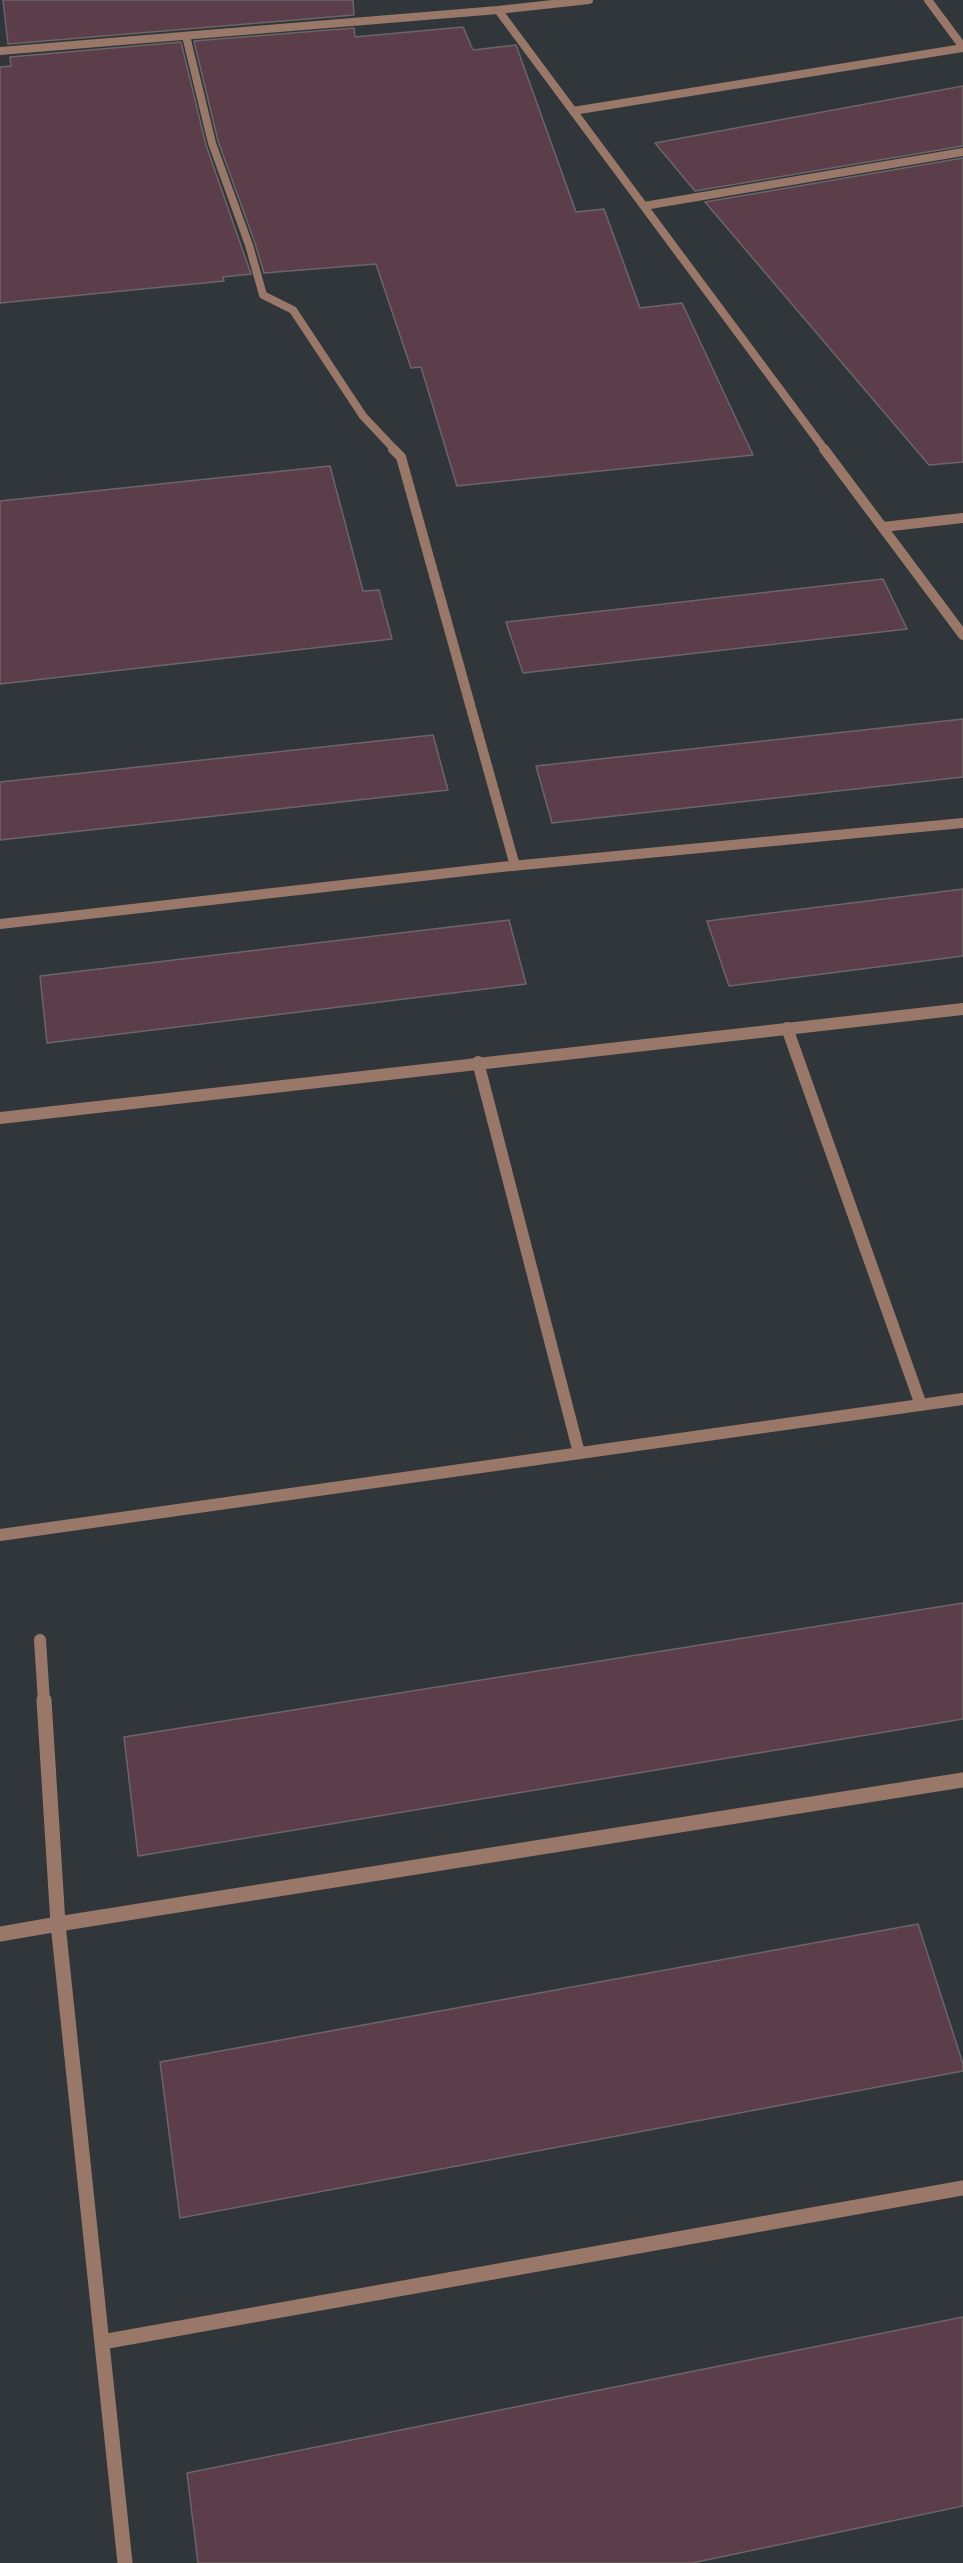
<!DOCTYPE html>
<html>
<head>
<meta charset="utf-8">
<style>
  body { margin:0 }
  canvas { display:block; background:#31363a }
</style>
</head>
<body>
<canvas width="963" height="2563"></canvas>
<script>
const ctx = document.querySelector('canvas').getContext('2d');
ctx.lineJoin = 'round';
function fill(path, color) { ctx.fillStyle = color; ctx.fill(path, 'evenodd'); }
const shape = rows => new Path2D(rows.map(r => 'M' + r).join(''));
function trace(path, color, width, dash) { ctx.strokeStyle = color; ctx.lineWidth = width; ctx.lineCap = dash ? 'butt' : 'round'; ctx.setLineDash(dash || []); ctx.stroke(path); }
const building = shape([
  [3,0,353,0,354,15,8,44,3,0],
  [463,27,473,50,516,45,576,212,604,209,640,308,682,303,753,455,457,486,421,367,411,368,376,264,264,273,255,243,218,141,194,41,354,28,355,37,463,27],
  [181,42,206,145,251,274,223,277,224,281,0,303,0,67,11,66,10,57,181,42],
  [963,86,963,146,695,191,655,143,963,86],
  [963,158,963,462,929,465,705,202,963,158],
  [330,466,363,591,379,590,392,639,0,684,0,501,330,466],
  [883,579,907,629,523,673,506,622,883,579],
  [963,719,963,777,552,823,536,766,963,719],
  [433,735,448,790,0,840,0,782,433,735],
  [963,889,963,956,729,986,707,921,963,889],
  [509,920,526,984,47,1043,40,976,509,920],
  [963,1603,963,1719,138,1856,124,1737,963,1603],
  [918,1924,963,2064,963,2071,180,2218,160,2062,918,1924],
  [963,2317,963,2506,692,2563,198,2563,187,2473,963,2317]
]);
fill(building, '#5c3d4a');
trace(building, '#6c6568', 1.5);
trace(shape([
  [928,0,963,47],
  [498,10,589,0],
  [186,36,212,143,249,245,263,295,293,310,363,416,395,450],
  [0,51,498,10,825,450],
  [573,111,963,48],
  [644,206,963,152]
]), '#997769', 8);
trace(shape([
  [393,449,401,457,515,866],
  [824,449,963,635],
  [883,527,963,518],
  [0,924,501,867,963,823]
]), '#997769', 10);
trace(shape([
  [787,1028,921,1405],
  [478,1062,579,1453],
  [0,1118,963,1009],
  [0,1535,963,1399],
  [40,1640,44,1702]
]), '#997769', 12);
trace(shape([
  [44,1700,58,1924,963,1780],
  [0,1934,58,1924,125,2563],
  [102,2342,963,2188]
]), '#997769', 15);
</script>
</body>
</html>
